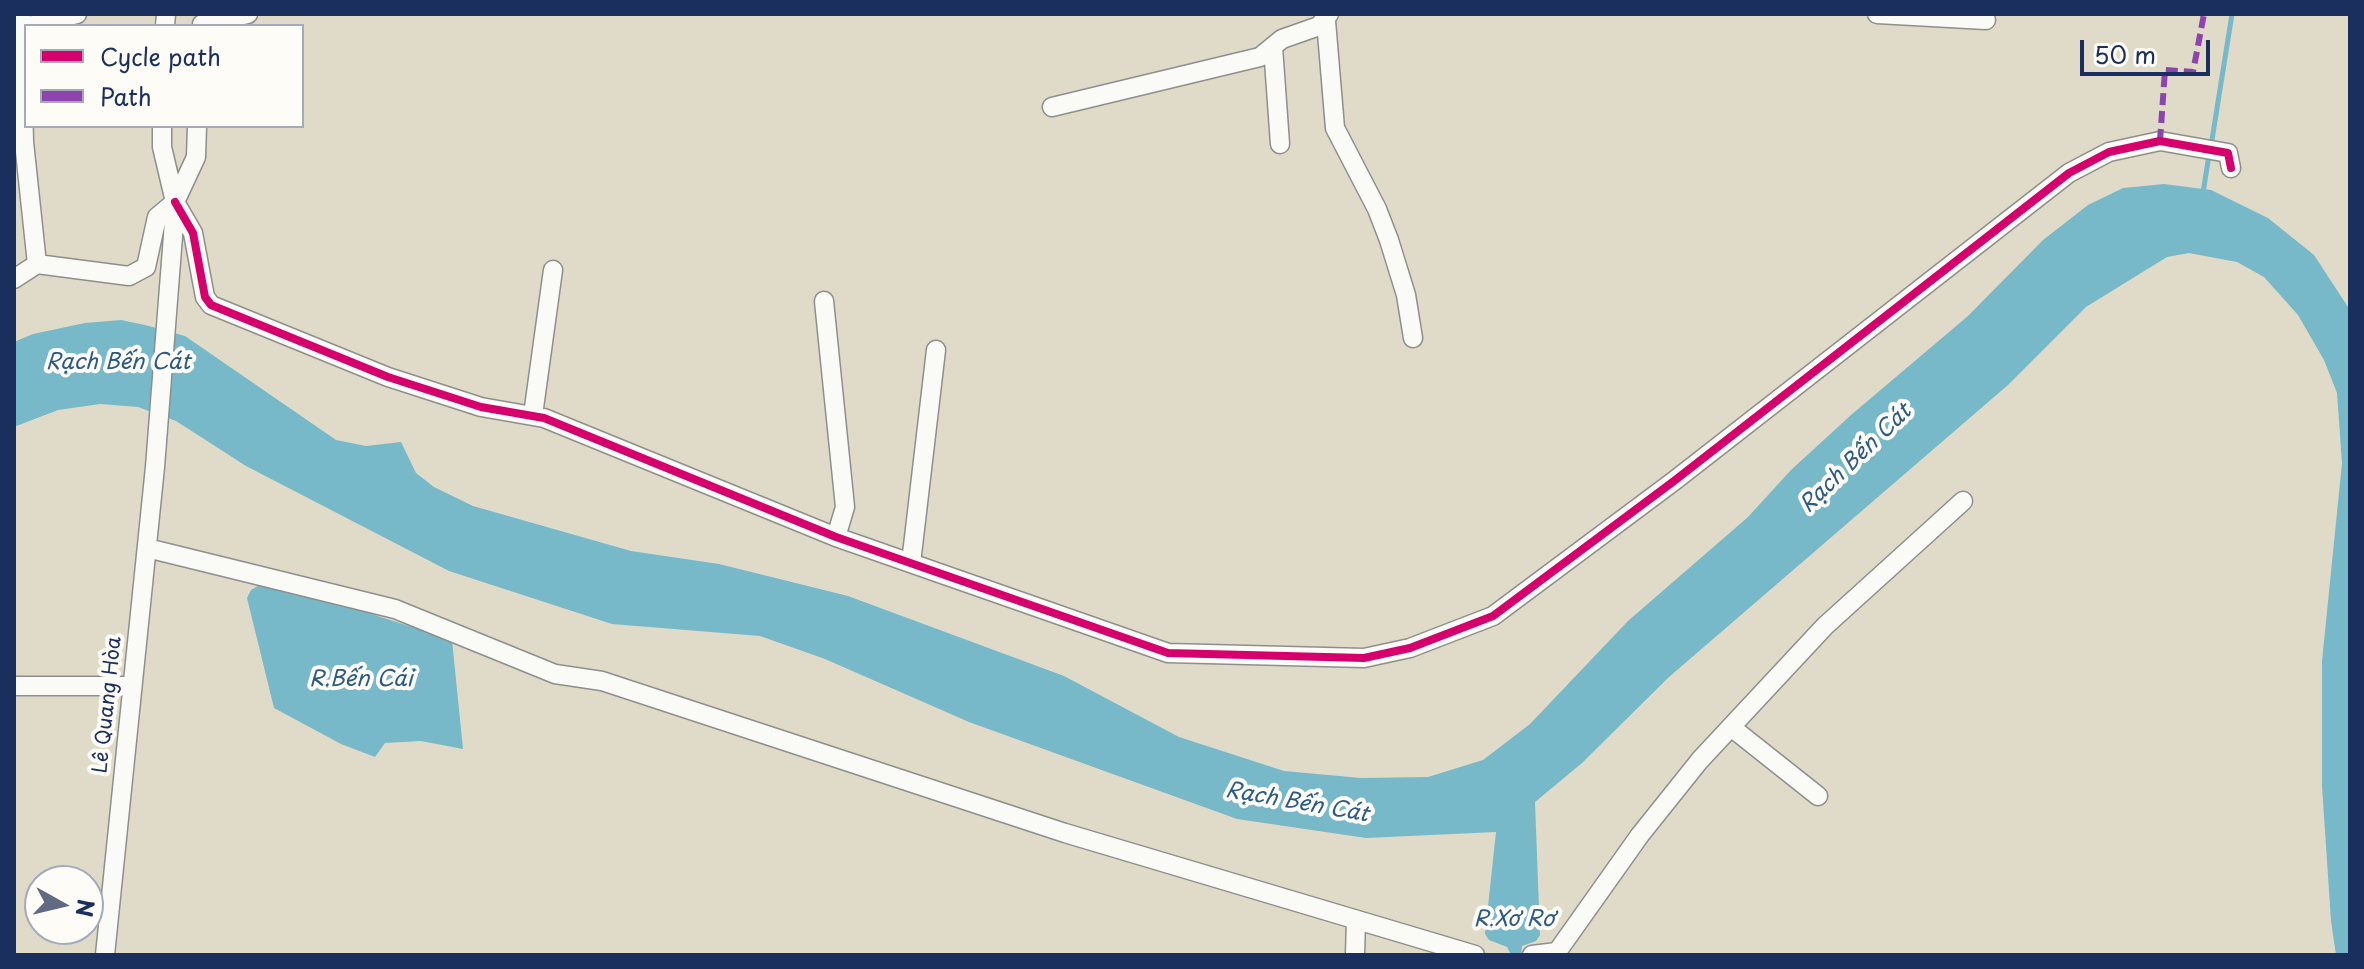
<!DOCTYPE html>
<html>
<head>
<meta charset="utf-8">
<style>
  body { margin:0 }
  #map { position:relative; width:2364px; height:969px; overflow:hidden; background:#dfdbc8; font-family:"Playpen Sans",sans-serif }
  canvas { display:block }
  .frame { position:absolute; inset:0; border:16px solid #1b2f5e; pointer-events:none }
  .legend { position:absolute; left:24px; top:24px; width:280px; height:104px; box-sizing:border-box; background:#fdfcf7; border:2px solid #a3aaba; margin:0; padding:10px 14px; list-style:none; font-size:24px; color:#1b2f5e }
  .legend li { display:flex; align-items:center; gap:16px; height:40px }
  .legend b { width:40px; border:2px solid #a3aaba }
  .north { position:absolute; left:24px; top:865px; width:80px; height:80px; box-sizing:border-box; background:#fdfcf7; border:2px solid #a3aaba; border-radius:50%; rotate:98deg; font-size:22px; font-weight:700; line-height:32px; text-align:center; color:#1b2f5e }
  .north::after { content:''; display:block; margin:auto; width:28px; height:36px; background:#606b83; clip-path:polygon(50% 0,100% 100%,50% 72%,0 100%) }
  .scale { position:absolute; left:2080px; top:40px; width:130px; height:36px; box-sizing:border-box; border:4px solid #1b2f5e; border-top:0; padding-left:10px; font-size:24px; line-height:28px; white-space:nowrap; color:#1b2f5e; -webkit-text-stroke:6px #fdfcf7; paint-order:stroke }
</style>
</head>
<body>
<div id="map">
<canvas width="2364" height="969"></canvas>
<div class="frame"></div>
<ul class="legend">
<li><b style="height:10px;background:#d6006c"></b>Cycle path</li>
<li><b style="height:10px;background:#8e44ad"></b>Path</li>
</ul>
<div class="north">N</div>
<div class="scale">50 m</div>
</div>
<script>
const ctx = document.querySelector('canvas').getContext('2d');
ctx.lineJoin = 'round';
function fill(path, color) { ctx.fillStyle = color; ctx.fill(path, 'evenodd'); }
const shape = rows => new Path2D(rows.map(r => 'M' + r).join(''));
function trace(path, color, width, dash) { ctx.strokeStyle = color; ctx.lineWidth = width; ctx.lineCap = dash ? 'butt' : 'round'; ctx.setLineDash(dash || []); ctx.stroke(path); }
function write(font, color, halo, rows, align = 'center') {
  ctx.font = font + ' "Playpen Sans",sans-serif'; ctx.lineWidth = 8; ctx.setLineDash([]); ctx.textBaseline = 'middle'; ctx.strokeStyle = halo; ctx.fillStyle = color; for (const [text, x, y, turn = 0] of rows) {
    ctx.save(); ctx.translate(x, y); ctx.rotate((+turn || 0) * Math.PI / 180); ctx.textAlign = isNaN(turn) ? turn : align; if (halo) ctx.strokeText(text, 0, 0); ctx.fillText(text, 0, 0); ctx.restore();
  }
}
fill(shape([
  [2164,184,2211,190,2268,218,2314,255,2350,310,2350,955,2336,955,2331,921,2322,786,2322,661,2342,463,2337,393,2324,360,2298,315,2264,277,2237,262,2189,253,2167,257,2086,307,2008,385,1669,677,1582,763,1535,802,1540,935,1536,941,1522,946,1521,955,1511,955,1507,947,1489,940,1485,934,1496,832,1366,838,1237,819,969,722,825,659,760,636,612,624,449,571,246,466,176,421,138,407,100,404,58,410,14,427,14,342,33,334,85,323,121,320,145,325,185,336,336,440,366,446,401,442,416,473,434,487,473,506,631,551,719,564,848,596,1064,676,1179,737,1284,771,1361,778,1428,777,1483,760,1530,724,1628,621,1748,517,1791,470,1851,415,1968,316,2043,240,2088,205,2123,188],
  [261,584,282,585,452,640,463,749,421,741,385,743,375,757,341,744,274,708,247,598,251,590]
]), '#77b9c9');
trace(shape([
  [2211,146,2232,14],
  [2203,193,2209,155]
]), '#77b9c9', 5);
const minor = shape([
  [21,14,24,142,37,264],
  [1877,14,1986,20],
  [1326,21,1335,128,1377,209,1389,240,1406,295,1413,338],
  [202,24,248,14],
  [29,26,77,14],
  [165,26,166,14],
  [1273,47,1280,144],
  [1052,107,1260,57,1282,39,1319,26,1329,14],
  [175,202,193,233,205,297,211,305,388,377,481,407,544,418,836,537,1168,653,1364,658,1410,648,1493,616,1674,481,2069,173,2109,152,2160,141,2228,153,2231,168],
  [14,279,37,264,129,276,146,267,157,217,175,202,196,157,197,126],
  [824,301,845,507,836,537],
  [533,415,553,270],
  [147,548,395,609,555,674,602,681,1065,833,1475,955],
  [911,563,936,350],
  [16,686,132,686],
  [1731,727,1818,796],
  [105,955,155,467,173,236,175,202,162,147,162,126],
  [1355,955,1356,920],
  [1532,955,1557,952,1640,835,1700,760,1825,626,1963,501]
]);
trace(minor, '#8e8f8d', 21);
trace(minor, '#fafaf7', 18);
trace(shape([
  [2160,141,2165,70,2193,72,2204,14]
]), '#8e44ad', 6, [12, 6]);
trace(shape([
  [175,202,193,233,205,297,211,305,388,377,481,407,544,418,836,537,1168,653,1364,658,1410,648,1493,616,1674,481,2069,173,2109,152,2160,141,2228,153,2231,168]
]), '#d6006c', 8);
write('20px', '#1b2f5e', '#fdfcf7', [
  ["Lê Quang Hòa",108,705,-84]
]);
write('italic 22px', '#2c5a84', '#fdfcf7', [
  ["Rạch Bến Cát",118,363],
  ["Rạch Bến Cát",1856,459,-44],
  ["R.Bến Cái",361,680],
  ["Rạch Bến Cát",1297,803,10],
  ["R.Xơ Rơ",1514,920]
]);
</script>
</body>
</html>
